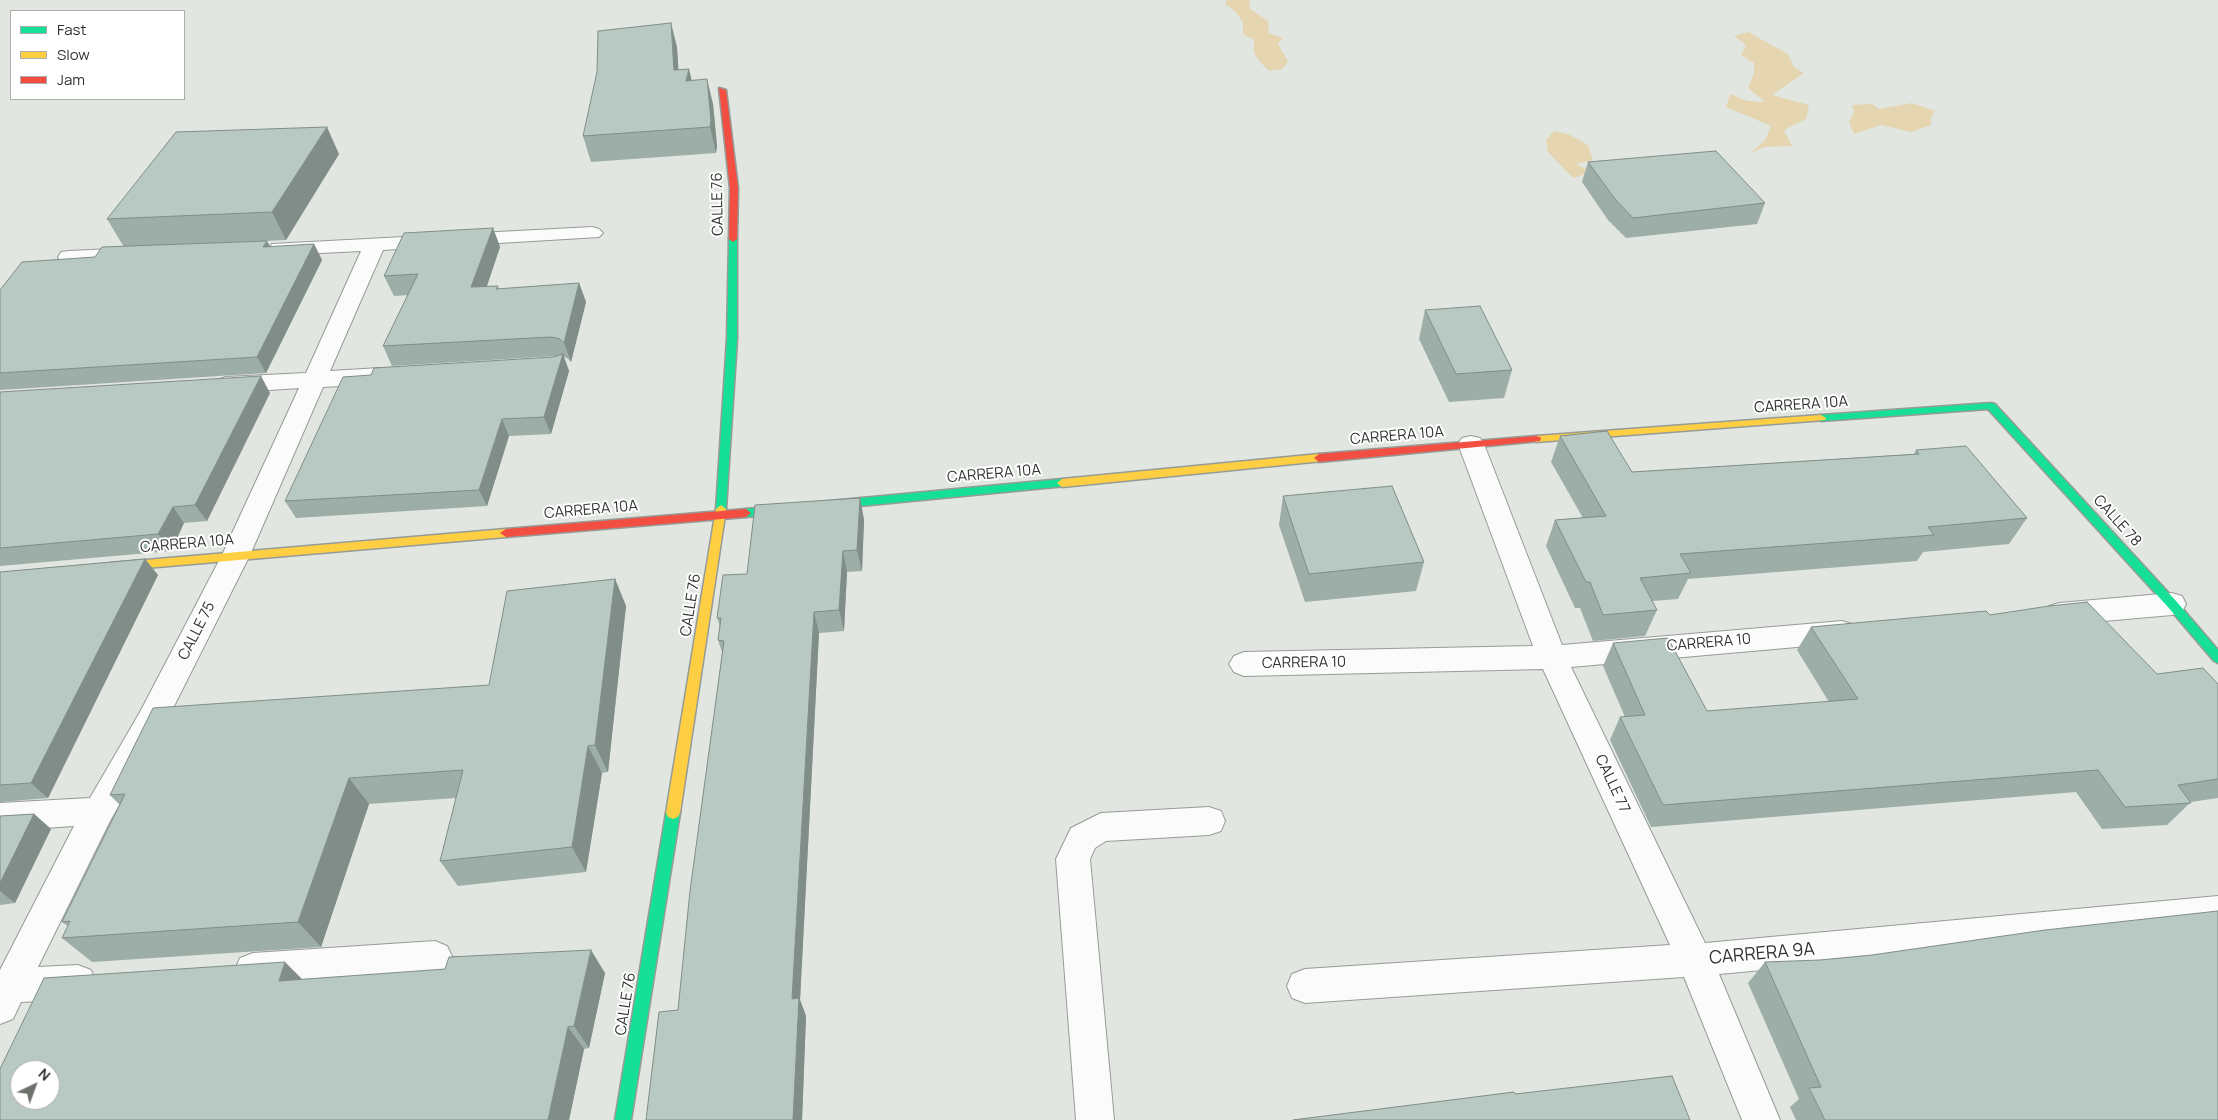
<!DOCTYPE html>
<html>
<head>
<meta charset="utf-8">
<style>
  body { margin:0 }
  #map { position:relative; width:2218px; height:1120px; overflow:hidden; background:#e1e6e0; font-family:Manrope,sans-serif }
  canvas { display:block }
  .legend { position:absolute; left:10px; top:10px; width:175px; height:90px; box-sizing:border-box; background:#fff; border:1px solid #acadab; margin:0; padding:6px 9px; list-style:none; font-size:15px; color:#2f322e }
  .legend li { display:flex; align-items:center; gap:10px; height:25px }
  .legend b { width:25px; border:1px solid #acadab }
  .north { position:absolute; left:10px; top:1060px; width:50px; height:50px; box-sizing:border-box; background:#fff; border:1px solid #acadab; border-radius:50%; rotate:42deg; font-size:14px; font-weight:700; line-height:20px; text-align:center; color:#2f322e }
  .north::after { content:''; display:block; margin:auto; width:18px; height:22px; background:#6d716c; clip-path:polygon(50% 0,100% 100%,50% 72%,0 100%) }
</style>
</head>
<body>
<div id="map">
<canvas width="2218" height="1120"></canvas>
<ul class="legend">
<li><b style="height:6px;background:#16e098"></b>Fast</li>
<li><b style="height:6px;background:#ffcf43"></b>Slow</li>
<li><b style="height:6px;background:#f24e42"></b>Jam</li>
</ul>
<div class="north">N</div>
</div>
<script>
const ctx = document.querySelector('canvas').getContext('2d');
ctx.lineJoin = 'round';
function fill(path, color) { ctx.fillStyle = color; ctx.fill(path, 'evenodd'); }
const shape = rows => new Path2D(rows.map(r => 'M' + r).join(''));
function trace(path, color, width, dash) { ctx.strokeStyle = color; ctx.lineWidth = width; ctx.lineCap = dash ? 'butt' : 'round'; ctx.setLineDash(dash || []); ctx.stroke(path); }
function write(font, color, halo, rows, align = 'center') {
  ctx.font = font + ' Manrope,sans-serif'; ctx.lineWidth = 4; ctx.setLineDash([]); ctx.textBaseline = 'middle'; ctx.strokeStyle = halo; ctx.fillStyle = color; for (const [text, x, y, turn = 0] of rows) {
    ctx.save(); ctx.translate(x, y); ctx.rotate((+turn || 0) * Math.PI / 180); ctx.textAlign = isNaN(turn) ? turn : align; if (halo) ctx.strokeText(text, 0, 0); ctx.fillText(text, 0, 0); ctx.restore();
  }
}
fill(shape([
  [1226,0,1250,0,1249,8,1268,21,1269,33,1283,38,1278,44,1288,61,1283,69,1269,71,1260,62,1254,53,1254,40,1243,34,1243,23,1236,12,1225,4],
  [1748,32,1788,54,1794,67,1804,73,1772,95,1809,105,1806,119,1784,130,1792,146,1764,147,1749,154,1765,140,1771,126,1726,107,1730,94,1747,101,1765,102,1748,88,1754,73,1754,63,1741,55,1746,45,1734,36],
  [1912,103,1935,111,1931,118,1931,125,1911,132,1881,125,1854,134,1849,122,1854,112,1852,105,1872,104,1879,109],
  [1554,131,1568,134,1588,145,1593,160,1576,164,1592,172,1573,178,1548,152,1546,140]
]), '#e5d6b1');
const street = shape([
  [592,227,599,229,603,233,599,237,383,250,330,371,380,368,388,371,392,376,388,381,380,384,323,387,250,555,162,730,110,821,38,967,78,965,91,970,96,982,91,994,78,999,21,1002,13,1019,0,1024,0,970,74,826,0,831,0,803,90,798,140,712,222,555,299,388,226,393,217,390,214,385,217,380,226,377,306,373,361,251,280,255,272,254,269,249,272,244,592,227],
  [132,248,140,249,143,254,140,259,69,263,61,262,58,257,61,252,69,251,132,248],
  [1471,436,1480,438,1484,444,1562,645,1842,621,1852,624,1856,632,1852,640,1842,643,1571,667,1705,943,2218,896,2218,928,1719,974,1780,1120,1742,1120,1684,977,1305,1003,1292,998,1287,986,1292,974,1305,969,1670,945,1543,669,1244,676,1234,672,1229,664,1234,656,1244,652,1533,646,1458,444,1462,438,1471,436],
  [2172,593,2182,596,2186,604,2182,612,2172,615,2059,625,2049,622,2045,614,2049,606,2059,603,2172,593],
  [1209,807,1221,811,1225,821,1221,831,1209,835,1106,841,1095,848,1090,859,1114,1120,1076,1120,1056,859,1071,828,1101,813,1209,807],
  [435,941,447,946,453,958,447,970,435,975,253,987,240,982,235,970,240,958,253,953,435,941]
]);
const fast = shape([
  [733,236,737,239,737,339,726,509,721,513,716,509,727,339,729,239,733,236],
  [1991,403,1995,404,2176,601,2218,650,2218,663,2214,661,2168,607,1988,409,1821,421,1816,418,1821,415,1991,403],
  [1062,479,1067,483,1066,486,746,517,741,513,746,509,1062,479],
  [673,807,678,809,680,813,631,1120,615,1120,666,813,668,809,673,807]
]);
const slow = shape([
  [1821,415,1826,418,1825,420,1536,442,1531,439,1536,436,1821,415],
  [1319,454,1324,458,1323,461,1062,487,1057,483,1062,479,1319,454],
  [721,505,726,509,680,813,678,817,673,819,668,817,666,813,716,509,721,505],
  [506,529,512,533,506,537,111,571,105,567,111,563,506,529]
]);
const jam = shape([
  [719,88,726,90,738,188,737,239,733,242,729,239,730,188,719,88],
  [1536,436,1540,437,1541,439,1540,441,1319,462,1314,458,1319,454,1536,436],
  [746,509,751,513,746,517,506,537,500,533,506,529,746,509]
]);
trace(street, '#979b97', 2);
trace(fast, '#979b97', 3);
trace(slow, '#979b97', 3);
trace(jam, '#979b97', 3);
fill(street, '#fafbfa');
fill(fast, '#16e098');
fill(slow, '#ffcf43');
fill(jam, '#f24e42');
fill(shape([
  [677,47,678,70,713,104,717,146,716,153,591,162,583,136],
  [339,154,286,240,177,245,270,247,314,244,322,260,266,373,0,390,0,290,124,247,107,219],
  [1588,162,1765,203,1757,224,1626,238,1608,220,1582,182],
  [493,228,500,247,487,286,498,286,499,289,579,283,586,302,571,362,567,358,564,357,569,371,551,434,509,436,487,506,296,518,285,501,371,375,553,357,555,356,392,366,383,346,408,295,394,296,384,276],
  [1425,310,1512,370,1504,398,1449,402,1419,339],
  [0,392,270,393,207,521,184,523,171,551,0,566],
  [1560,436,1632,472,1914,454,1916,450,2027,518,2009,544,1923,552,1917,561,1688,579,1678,599,1652,601,1657,610,1645,636,1593,641,1580,608,1575,608,1546,546,1555,520,1583,518,1551,462],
  [1283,496,1424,562,1416,591,1305,602,1279,525],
  [860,498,864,520,862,571,847,572,844,631,819,633,800,1000,806,1016,802,1120,646,1120,678,1010,722,652,718,640,720,626,717,618],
  [145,559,158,575,48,798,0,802,0,572],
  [615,579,626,606,608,772,602,773,586,872,458,886,440,861,456,798,369,804,321,947,92,962,62,938,68,926,62,922,120,805,110,795,489,685],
  [1990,615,2157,674,2218,684,2218,798,2191,802,2167,825,2102,829,2076,792,1651,827,1610,740,1620,717,1625,717,1603,666,1613,643,1707,711,1829,702,1797,650,1811,627],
  [34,814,51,829,15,903,0,905,0,816],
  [1765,962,2218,1120,1796,1120,1790,1107,1799,1099,1748,983],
  [605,973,589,1048,584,1049,569,1120,0,1120,302,979]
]), '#9dada7');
fill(shape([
  [671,23,677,47,680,95,674,70],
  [689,69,695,94,686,81],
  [707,79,713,104,717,146,716,153,710,127],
  [327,127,339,154,286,240,272,212],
  [493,228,500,247,480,306,471,287],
  [267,241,276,257,263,247],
  [314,244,322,260,266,373,257,357],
  [579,283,586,302,571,362,564,343],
  [563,354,569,371,551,434,544,417],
  [261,376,270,393,207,521,195,505],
  [502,419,509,436,487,506,479,490],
  [860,498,864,520,862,571,857,550],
  [173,507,184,523,171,551,158,534],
  [843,551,847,572,844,631,839,610],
  [145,559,158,575,48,798,31,783],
  [615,579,626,606,608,772,595,745],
  [814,612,819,633,800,1000,806,1016,802,1120,793,1120,792,999],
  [588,746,602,773,586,872,572,847],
  [349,778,369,804,321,947,298,922],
  [34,814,51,829,15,903,0,891,0,883],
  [591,950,605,973,589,1048,574,1026],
  [285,962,308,985,279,981],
  [568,1027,584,1049,569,1120,548,1120]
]), '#808d88');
const building = shape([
  [671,23,674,70,689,69,686,81,707,79,711,120,710,127,583,136,597,72,598,31,671,23],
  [327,127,272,212,107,219,176,132,327,127],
  [1716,151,1765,203,1633,218,1615,199,1588,162,1716,151],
  [493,228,471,287,498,286,496,289,579,283,564,343,560,339,551,337,383,346,418,274,384,276,404,233,493,228],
  [267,241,263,247,314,244,257,357,0,373,0,290,22,262,95,257,102,247,267,241],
  [1480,306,1512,370,1456,374,1425,310,1480,306],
  [563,354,544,417,502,419,479,490,285,501,343,377,371,375,374,368,553,357,563,354],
  [261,376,195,505,173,507,158,534,0,548,0,392,261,376],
  [1607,431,1632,472,1919,454,1916,450,1966,446,2027,518,1928,527,1934,535,1680,554,1691,573,1640,578,1657,610,1603,615,1590,582,1586,582,1555,520,1606,516,1560,436,1607,431],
  [1392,486,1424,562,1309,574,1283,496,1392,486],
  [860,498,857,550,843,551,839,610,814,612,792,999,799,998,793,1120,646,1120,659,1012,678,1010,690,891,724,641,718,640,721,618,717,618,723,575,747,574,755,505,860,498],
  [145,559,31,783,0,785,0,572,145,559],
  [615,579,595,745,588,746,572,847,440,861,463,770,349,778,298,922,62,938,70,921,62,922,125,794,110,795,153,708,489,685,507,591,615,579],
  [2087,602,2157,674,2203,668,2218,684,2218,779,2178,785,2191,803,2125,807,2098,770,1663,805,1620,717,1645,715,1613,643,1668,638,1707,711,1858,699,1811,627,1986,611,1990,615,2049,606,2087,602],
  [34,814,0,883,0,816,34,814],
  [2218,911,2218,1120,1825,1120,1809,1088,1821,1087,1765,962,1820,960,1872,955,2045,930,2218,911],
  [591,950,574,1026,568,1027,548,1120,0,1120,0,1069,44,978,285,962,279,981,445,969,449,957,591,950],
  [20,1070,50,1070,50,1100,20,1100,20,1070],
  [1672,1076,1690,1120,1293,1120,1514,1092,1515,1094,1672,1076]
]);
fill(building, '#b7c9c2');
trace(building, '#808d88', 1);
write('15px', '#2f322e', '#fff', [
  ["CALLE 76",718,204,-91],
  ["CARRERA 10A",1801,405,-4],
  ["CARRERA 10A",1397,436,-5],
  ["CARRERA 10A",994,474,-5],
  ["CARRERA 10A",591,510,-5],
  ["CALLE 78",2117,521,48],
  ["CARRERA 10A",187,544,-5],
  ["CALLE 76",691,605,-81],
  ["CALLE 75",197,631,-63],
  ["CARRERA 10",1709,643,-5],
  ["CARRERA 10",1304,663,-1],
  ["CALLE 77",1612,784,65],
  ["CALLE 76",626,1004,-81]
]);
write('18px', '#2f322e', '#fff', [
  ["CARRERA 9A",1762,954,-5]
]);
</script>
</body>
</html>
